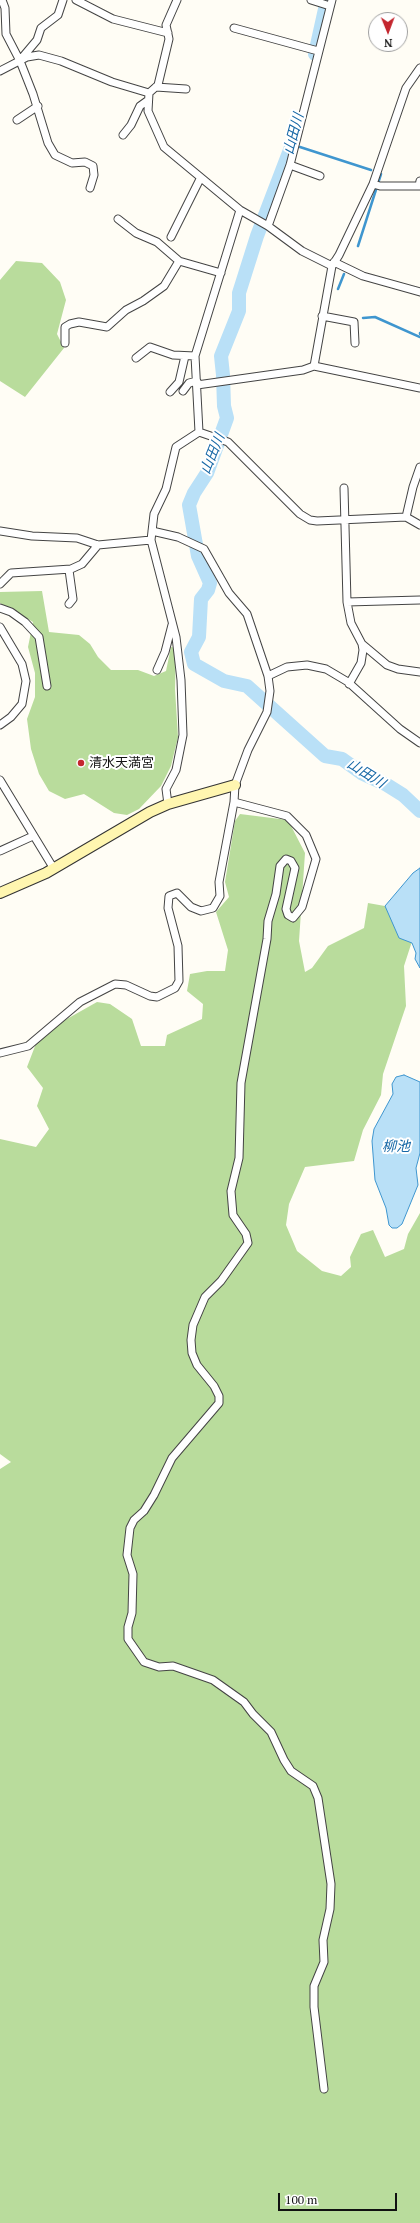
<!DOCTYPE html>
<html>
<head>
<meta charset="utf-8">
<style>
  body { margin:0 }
  #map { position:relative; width:420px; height:2223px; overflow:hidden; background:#fffdf5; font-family:"PT Serif",serif }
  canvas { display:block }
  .north { position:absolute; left:368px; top:12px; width:40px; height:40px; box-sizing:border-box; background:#fff; border:1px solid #a0a0a0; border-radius:50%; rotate:179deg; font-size:11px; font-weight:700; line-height:16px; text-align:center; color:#111 }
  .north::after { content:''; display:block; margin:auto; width:14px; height:18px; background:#c4262e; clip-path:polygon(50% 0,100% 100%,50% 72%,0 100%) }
  .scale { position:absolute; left:278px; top:2193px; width:119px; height:18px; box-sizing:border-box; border:2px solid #111; border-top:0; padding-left:5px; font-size:12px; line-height:14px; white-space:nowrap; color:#111; -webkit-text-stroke:3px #fff; paint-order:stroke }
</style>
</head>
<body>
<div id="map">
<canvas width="420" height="2223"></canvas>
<div class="north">N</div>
<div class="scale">100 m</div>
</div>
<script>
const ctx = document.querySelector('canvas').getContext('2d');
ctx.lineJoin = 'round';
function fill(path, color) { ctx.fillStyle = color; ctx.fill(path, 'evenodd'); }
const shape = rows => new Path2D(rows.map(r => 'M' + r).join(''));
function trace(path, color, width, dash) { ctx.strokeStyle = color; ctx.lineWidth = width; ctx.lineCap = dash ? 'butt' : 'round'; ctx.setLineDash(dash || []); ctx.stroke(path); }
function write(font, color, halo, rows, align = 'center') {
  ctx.font = font + ' "PT Serif","Noto Sans JP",serif'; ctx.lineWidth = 4; ctx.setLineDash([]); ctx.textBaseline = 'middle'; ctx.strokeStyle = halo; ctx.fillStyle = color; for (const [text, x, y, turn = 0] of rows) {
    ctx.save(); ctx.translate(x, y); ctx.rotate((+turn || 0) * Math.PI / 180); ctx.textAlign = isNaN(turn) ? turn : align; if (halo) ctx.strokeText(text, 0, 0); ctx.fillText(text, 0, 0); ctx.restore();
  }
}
fill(shape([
  [16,261,42,263,60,282,66,300,57,334,64,348,25,397,0,381,0,280],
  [42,591,49,632,79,635,90,644,98,657,111,670,138,670,154,676,166,671,171,647,176,648,175,689,178,737,171,766,161,786,139,809,127,815,114,813,84,794,65,799,49,791,39,774,31,749,27,719,35,697,35,673,28,647,33,622,0,603,0,592],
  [240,814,288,820,305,853,299,941,305,972,312,968,328,946,364,928,368,903,396,908,416,929,404,966,406,1006,383,1074,381,1095,363,1130,354,1161,305,1167,289,1204,286,1225,297,1251,322,1271,341,1276,351,1267,350,1257,361,1234,373,1230,385,1257,404,1249,408,1234,420,1213,420,2223,0,2223,0,1469,11,1462,0,1454,0,1139,36,1147,49,1129,37,1106,43,1088,27,1067,37,1041,58,1024,97,1002,110,1004,132,1019,141,1046,165,1046,167,1035,202,1019,203,1004,187,991,190,974,207,971,225,971,228,950,216,912,229,897,225,882,235,821]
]), '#b9dc9c');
const water = shape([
  [420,868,420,968,415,959,416,953,412,943,399,938,385,906,413,873,420,868],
  [404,1075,420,1082,420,1153,416,1168,418,1185,402,1224,397,1228,392,1228,389,1225,386,1208,375,1180,372,1141,374,1129,393,1094,392,1084,396,1077,404,1075]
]);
fill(water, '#b9e0f7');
trace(water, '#3f96cf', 1);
trace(shape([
  [300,147,371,170],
  [358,246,381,174],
  [338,289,344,274],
  [363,318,375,317,420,337],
  [420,333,420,334]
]), '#3f96cf', 2.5);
trace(shape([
  [315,54,327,0],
  [293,142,257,236,239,293,239,311,221,356,223,375,224,406,227,418,207,473,194,493,189,505,198,556,210,583,208,590,201,599,199,637,191,652,194,664,224,681,247,686,325,756,342,759,363,774,387,785,403,795,420,811]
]), '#b9e0f7', 14);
const street = shape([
  [2,0,5,8,6,34,20,61,33,94,48,143,55,155,72,163,85,162,93,166,94,175,90,188],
  [76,0,113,19,168,33],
  [311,0,330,6],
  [234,28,318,51],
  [21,59,37,40,41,28,58,15,63,0],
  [0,71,27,57,39,55,61,61,112,82,149,93,148,111,164,147,240,210,268,226,302,251,332,266],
  [156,87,186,89],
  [149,93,158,85,169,39,166,25,177,0],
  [17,120,38,106],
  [123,135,131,125,140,106,147,101],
  [290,165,320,176],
  [373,184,380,186,419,186,420,181],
  [118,219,136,233,157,242,179,261,221,273],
  [268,226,290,165,332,0],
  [171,237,200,179],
  [334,262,363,276,420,292],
  [322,316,354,322,355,343],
  [65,343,65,327,70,324,79,322,107,327,126,310,143,301,164,286,179,261],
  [136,358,150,347,173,355,195,356],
  [314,366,332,266,339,255,373,184,406,88,420,68],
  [197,385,303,370,314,366,420,388],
  [183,391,189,383,197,381],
  [170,392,179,382,185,356],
  [199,432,228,442,300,514,310,520,317,521,406,517],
  [420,467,413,487,406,517,420,525],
  [344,488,347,602,351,623,362,644,363,650,361,663,349,684],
  [0,531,32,536,77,538,98,545,151,540],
  [69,570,73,599,69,604],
  [0,584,11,573,71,569,82,564,98,545],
  [347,602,420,600],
  [0,608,11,612,25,622,39,637,47,686],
  [0,627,22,664,26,681,22,704,11,717,0,725],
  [362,644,387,665,398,669,420,672],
  [157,670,165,652,172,625],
  [268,676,287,667,307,665,326,669,348,682,400,729,420,743],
  [0,780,54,869],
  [234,802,287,816,306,835,316,859,302,907,293,918,288,915,286,909,295,868,291,861,286,859,280,866,276,894,268,921,267,939,241,1083,239,1158,231,1191,233,1215,246,1234,248,1243,221,1281,205,1297,193,1325,191,1340,192,1353,197,1365,214,1386,219,1396,219,1403,172,1458,154,1495,144,1511,134,1520,130,1528,127,1555,133,1574,132,1613,128,1627,128,1639,144,1662,159,1667,173,1666,213,1680,244,1702,253,1714,271,1732,284,1760,291,1771,313,1786,318,1798,331,1884,330,1909,323,1940,324,1962,314,1986,314,2007,324,2089],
  [168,804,166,789,176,770,183,735,181,680,176,637,151,540,154,514,166,489,176,447,199,432,195,356,240,210],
  [0,851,33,836],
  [0,1053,28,1046,80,1002,115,984,126,985,150,996,157,997,175,988,179,981,178,946,168,908,169,896,177,893,191,907,201,911,213,908,220,896,219,882,234,802,235,785,248,750,267,712,270,691,268,676,247,614,229,593,204,549,178,537,152,531]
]);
const secondary = shape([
  [0,893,46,873,150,812,168,804,235,785]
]);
trace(street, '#444', 9);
trace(secondary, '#333', 12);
trace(street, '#fff', 7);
trace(secondary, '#fff6b0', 10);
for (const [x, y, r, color] of [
  [81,763,4,"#c4262e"]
]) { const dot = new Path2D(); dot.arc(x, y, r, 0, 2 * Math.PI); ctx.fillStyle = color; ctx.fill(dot); trace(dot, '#fff', 1.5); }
write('13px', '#111', '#fff', [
  ["清水天満宮",89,763]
], 'left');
write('italic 14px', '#1768a6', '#fff', [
  ["山田川",294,134,-75],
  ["山田川",213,454,-68],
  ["山田川",366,774,32],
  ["柳池",396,1147]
]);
</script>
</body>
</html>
